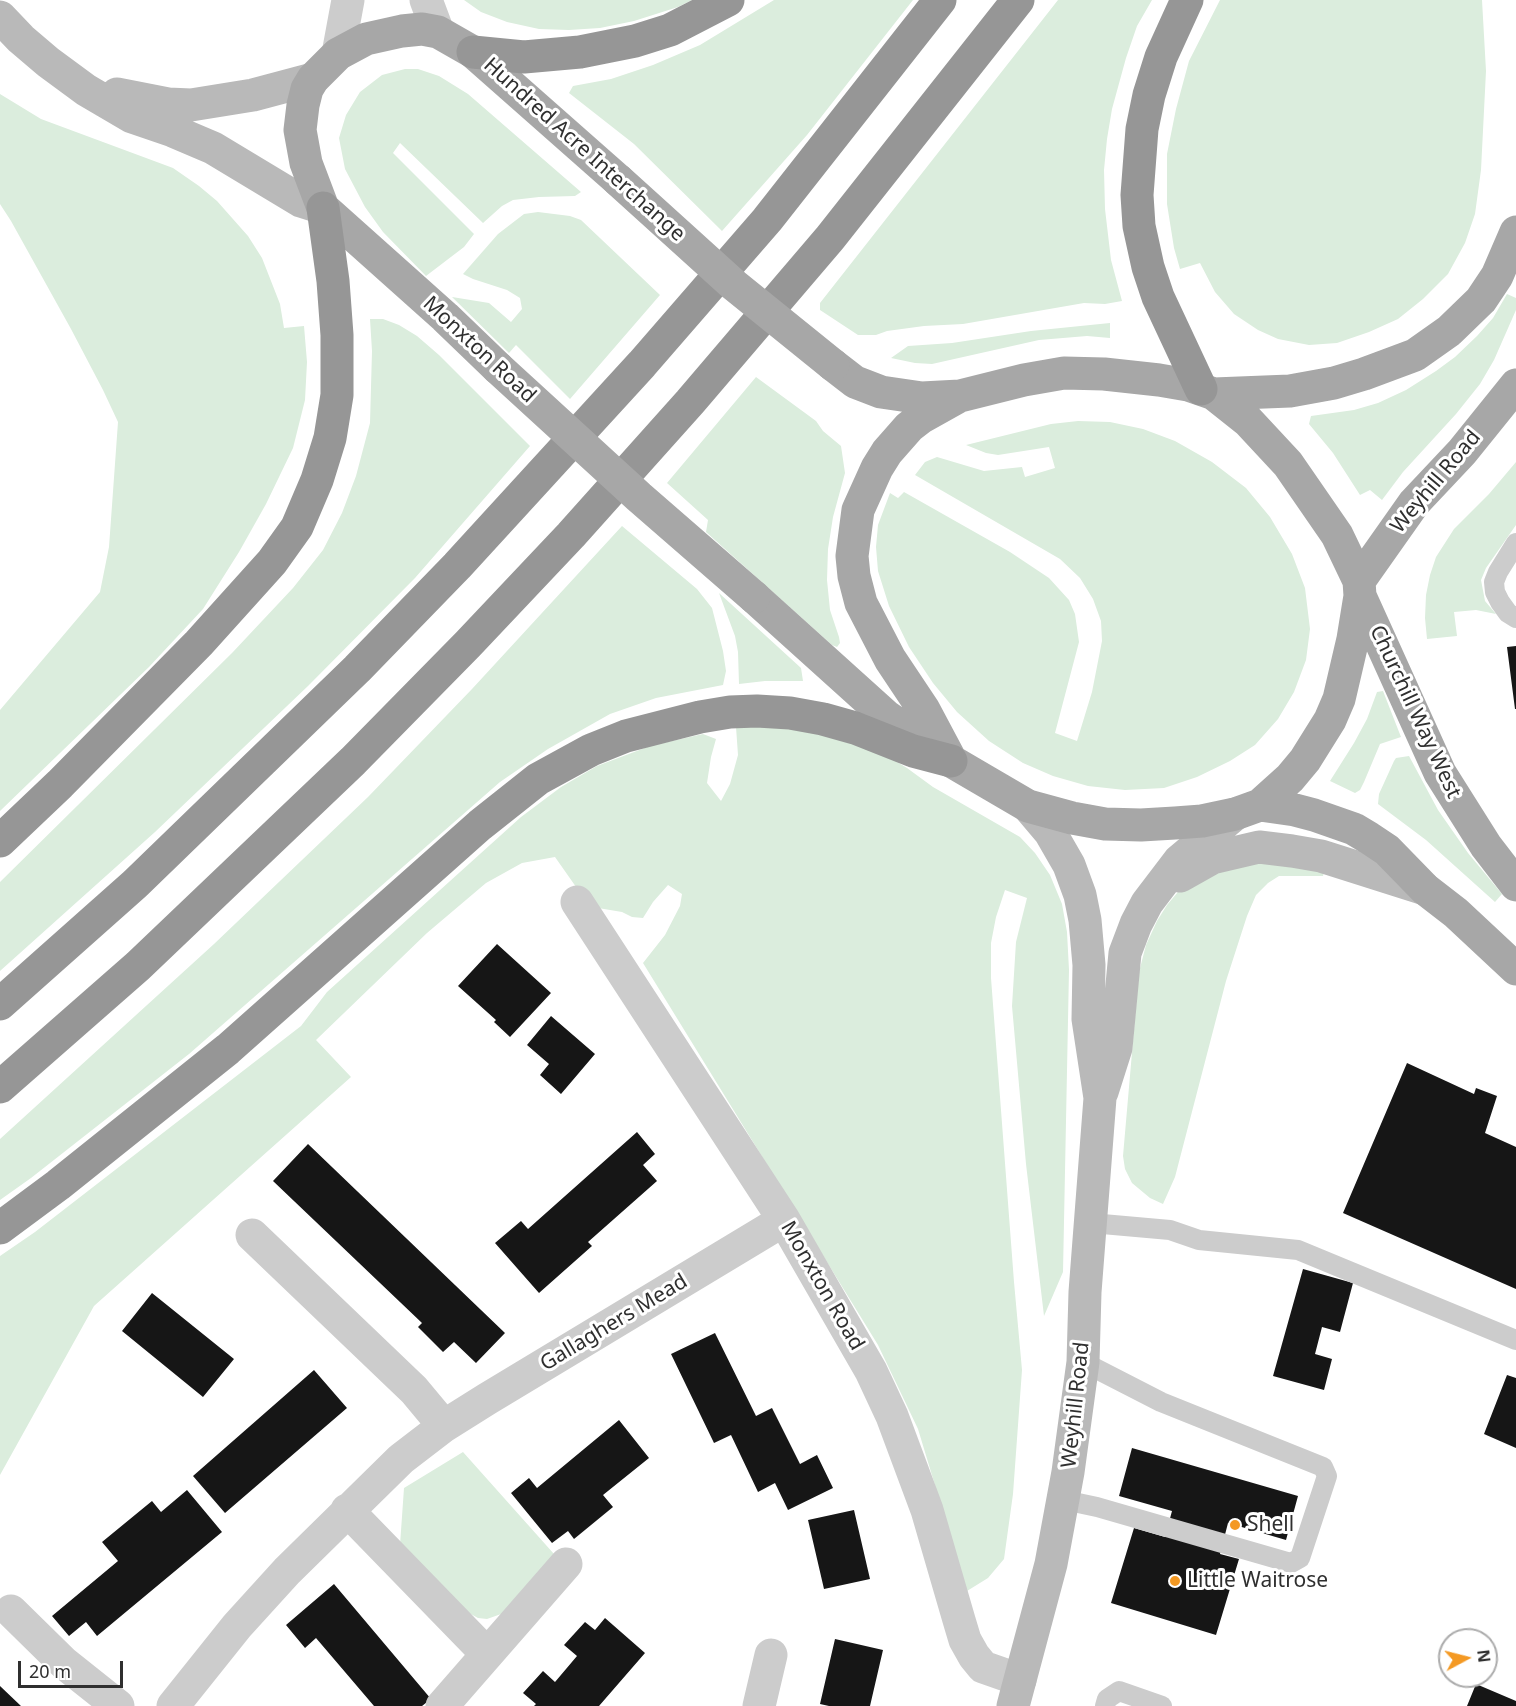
<!DOCTYPE html>
<html>
<head>
<meta charset="utf-8">
<style>
  body { margin:0 }
  #map { position:relative; width:1516px; height:1706px; overflow:hidden; background:#fff; font-family:"Noto Sans",sans-serif }
  canvas { display:block }
  .north { position:absolute; left:1438px; top:1628px; width:60px; height:60px; box-sizing:border-box; background:#fff; border:2px solid #acacac; border-radius:50%; rotate:83deg; font-size:16px; font-weight:700; line-height:24px; text-align:center; color:#2f2f2f }
  .north::after { content:''; display:block; margin:auto; width:21px; height:27px; background:#f49923; clip-path:polygon(50% 0,100% 100%,50% 72%,0 100%) }
  .scale { position:absolute; left:18px; top:1661px; width:105px; height:27px; box-sizing:border-box; border:3px solid #2f2f2f; border-top:0; padding-left:8px; font-size:18px; line-height:21px; white-space:nowrap; color:#2f2f2f; -webkit-text-stroke:4px #fff; paint-order:stroke }
</style>
</head>
<body>
<div id="map">
<canvas width="1516" height="1706"></canvas>
<div class="north">N</div>
<div class="scale">20 m</div>
</div>
<script>
const ctx = document.querySelector('canvas').getContext('2d');
ctx.lineJoin = 'round';
function fill(path, color) { ctx.fillStyle = color; ctx.fill(path, 'evenodd'); }
const shape = rows => new Path2D(rows.map(r => 'M' + r).join(''));
function trace(path, color, width, dash) { ctx.strokeStyle = color; ctx.lineWidth = width; ctx.lineCap = dash ? 'butt' : 'round'; ctx.setLineDash(dash || []); ctx.stroke(path); }
function write(font, color, halo, rows, align = 'center') {
  ctx.font = font + ' "Noto Sans",sans-serif'; ctx.lineWidth = 6; ctx.setLineDash([]); ctx.textBaseline = 'middle'; ctx.strokeStyle = halo; ctx.fillStyle = color; for (const [text, x, y, turn = 0] of rows) {
    ctx.save(); ctx.translate(x, y); ctx.rotate((+turn || 0) * Math.PI / 180); ctx.textAlign = isNaN(turn) ? turn : align; if (halo) ctx.strokeText(text, 0, 0); ctx.fillText(text, 0, 0); ctx.restore();
  }
}
fill(shape([
  [464,0,692,0,678,7,634,21,600,28,569,30,539,29,507,22,481,12],
  [774,0,913,0,807,135,722,231,634,144,569,93,573,86,611,79,653,65,700,45],
  [1058,0,1152,0,1137,26,1126,58,1112,109,1107,139,1104,170,1105,209,1111,260,1122,301,1105,304,1084,303,963,324,924,326,887,331,876,335,858,335,820,310,820,303],
  [1220,0,1482,0,1486,71,1481,170,1475,214,1465,243,1448,274,1423,299,1398,319,1369,332,1337,343,1309,345,1278,339,1258,330,1234,314,1215,292,1200,263,1180,269,1174,248,1167,204,1167,154,1176,109,1189,61],
  [405,69,418,69,439,76,468,94,581,192,575,196,539,197,513,200,502,206,483,223,400,143,393,153,474,234,464,247,426,276,383,232,365,207,345,169,339,138,346,115,360,92,382,75],
  [0,94,41,119,173,168,199,186,217,201,248,236,262,258,280,304,284,328,304,326,307,362,305,400,293,448,266,504,239,552,203,609,149,667,0,811,0,710,100,592,109,547,118,422,103,390,71,329,11,221,0,204],
  [538,212,570,216,581,220,660,295,570,399,516,345,509,353,452,297,489,303,511,322,522,309,520,298,507,290,473,279,463,274,498,234,524,214],
  [1507,294,1516,298,1516,310,1494,360,1480,384,1456,414,1403,472,1382,500,1370,490,1360,495,1333,453,1309,424,1311,416,1354,410,1378,403,1406,390,1436,371,1455,357,1477,336,1493,318],
  [370,319,383,319,399,325,417,336,439,355,530,446,415,578,308,686,155,832,0,971,0,882,232,653,293,588,323,550,342,513,356,476,370,423,372,351],
  [1110,323,1110,338,1087,336,1039,340,932,364,915,363,891,358,908,346,952,343,1031,331],
  [756,377,816,421,823,431,841,446,845,473,833,517,828,549,827,580,830,610,839,637,840,643,837,647,832,645,706,532,708,520,667,483],
  [1078,421,1110,422,1143,429,1175,441,1212,462,1246,488,1270,517,1292,554,1305,588,1310,629,1306,660,1294,692,1278,719,1255,745,1230,761,1197,777,1164,788,1125,790,1088,786,1053,776,1023,763,989,741,957,712,933,683,909,647,889,606,878,571,876,547,878,525,890,493,898,498,904,492,1010,552,1049,578,1069,600,1075,614,1079,642,1055,733,1077,741,1092,692,1102,641,1101,621,1093,599,1080,578,1060,559,915,475,925,462,937,457,984,471,1022,467,1025,477,1055,468,1049,447,998,455,986,453,966,445,1051,424],
  [1516,462,1516,525,1486,568,1481,580,1485,601,1496,614,1476,610,1454,612,1457,636,1427,639,1425,618,1426,595,1430,575,1436,557,1454,529,1489,494],
  [622,526,697,589,712,608,723,651,726,671,723,685,656,698,610,714,548,749,500,782,189,1054,31,1178,0,1200,0,1139,214,944,368,797,472,689],
  [719,593,801,668,803,681,765,681,739,684,738,652,735,636],
  [1383,691,1401,737,1380,744,1364,782,1360,790,1355,793,1330,781,1354,743,1367,719,1377,692],
  [795,726,869,745,907,768,933,787,1020,837,1035,853,1050,875,1062,904,1067,932,1069,970,1063,1272,1044,1316,1026,1164,1012,1006,1016,942,1027,898,1005,890,996,917,991,943,991,978,1014,1282,1022,1370,1013,1494,1004,1559,988,1578,967,1591,918,1429,878,1345,643,963,665,935,680,906,682,894,668,885,653,902,643,918,632,917,622,912,598,908,588,904,555,857,522,863,486,883,427,933,316,1040,351,1077,94,1306,0,1475,0,1256,35,1232,301,1026,327,992,521,817,561,787,597,766,650,746,703,734,716,739,711,757,707,783,721,801,730,784,738,755,736,727],
  [1409,756,1438,810,1468,853,1502,894,1495,902,1426,840,1378,804,1379,794,1394,761,1396,758],
  [1230,862,1326,866,1323,876,1279,876,1268,883,1256,895,1247,916,1226,981,1175,1177,1163,1204,1150,1198,1132,1183,1125,1169,1123,1156,1139,972,1146,945,1157,921,1167,905,1178,892,1196,879],
  [463,1452,554,1554,504,1613,487,1619,478,1618,469,1613,400,1545,404,1488]
]), '#dbeddd');
fill(shape([
  [1516,646,1516,709,1515,709,1507,647],
  [497,944,551,993,510,1037,494,1022,496,1020,458,986],
  [551,1016,595,1054,561,1094,540,1075,549,1064,527,1045],
  [1407,1063,1474,1094,1476,1088,1497,1096,1485,1133,1516,1147,1516,1289,1343,1213],
  [637,1132,655,1154,643,1165,657,1181,588,1242,592,1246,539,1293,495,1243,521,1221,528,1229],
  [308,1144,505,1333,476,1363,454,1342,443,1352,418,1327,422,1323,273,1181],
  [1303,1269,1353,1283,1340,1332,1322,1327,1315,1354,1332,1359,1324,1390,1273,1376],
  [152,1293,234,1359,203,1397,122,1331],
  [715,1333,756,1416,772,1408,800,1464,817,1455,833,1488,788,1510,775,1483,758,1492,731,1435,714,1443,671,1354],
  [314,1370,347,1408,225,1513,193,1476],
  [1507,1375,1516,1378,1516,1448,1484,1434],
  [619,1420,649,1458,603,1495,613,1507,574,1539,568,1531,552,1543,511,1493,529,1478,537,1488],
  [1132,1448,1298,1496,1286,1540,1228,1523,1220,1554,1239,1559,1216,1635,1111,1603,1134,1528,1165,1537,1172,1511,1119,1496],
  [187,1490,222,1532,97,1636,86,1622,69,1636,52,1616,118,1561,102,1542,152,1501,161,1512],
  [854,1510,870,1579,824,1589,808,1520],
  [334,1584,431,1699,422,1706,374,1706,316,1638,305,1648,286,1625],
  [605,1618,645,1653,599,1706,534,1706,536,1704,523,1693,543,1671,555,1682,577,1656,564,1645,585,1622,595,1630],
  [835,1639,883,1650,870,1706,829,1706,820,1704],
  [1476,1684,1516,1701,1516,1706,1467,1706],
  [0,1686,21,1706,0,1706]
]), '#161616');
trace(shape([
  [1516,543,1498,572,1494,582,1495,592,1500,602,1508,613,1516,618],
  [1091,1223,1170,1230,1199,1240,1298,1250,1516,1340],
  [1064,1500,1097,1507,1291,1563,1300,1558,1327,1476,1323,1467,1161,1402,1083,1362],
  [1105,1706,1107,1699,1119,1691,1162,1706]
]), '#ccc', 20);
trace(shape([
  [426,0,438,32],
  [338,54,348,0],
  [577,902,784,1220,871,1371,892,1416,927,1510,959,1620,965,1640,974,1656,983,1667,1020,1680],
  [252,1235,414,1390,444,1426],
  [347,1510,486,1653],
  [11,1611,64,1663,118,1706],
  [173,1706,237,1626,287,1571,401,1459,444,1426,487,1399,784,1220],
  [442,1706,566,1564],
  [759,1706,771,1655]
]), '#ccc', 33);
trace(shape([
  [0,17,21,39,48,62,86,90,132,117,173,131,213,148,301,201,323,208],
  [117,94,168,104,191,105,253,95,313,79],
  [1180,876,1212,858,1259,847,1292,851,1321,856,1425,889],
  [1102,1092,1116,1048,1125,953,1136,924,1147,903,1179,861,1235,814],
  [1013,1706,1051,1564,1068,1472,1083,1362,1085,1292,1100,1098,1088,1019,1089,965,1085,920,1080,895,1069,865,1050,832,1028,806]
]), '#b9b9b9', 33);
trace(shape([
  [498,368,445,317,323,208,306,163,300,130,303,105,307,89,313,79,338,54,366,39,402,31,422,29,438,32,473,52,618,180],
  [1214,394,1290,391,1334,383,1364,374,1415,355,1449,331,1481,300,1497,276,1516,232],
  [1359,581,1414,503,1462,452,1516,385],
  [1360,596,1440,773,1486,846,1516,885],
  [754,597,886,716,951,761,1028,806,1072,818,1105,824,1141,825,1175,823,1202,821,1235,814,1260,805,1290,778,1305,760,1330,720,1339,699,1353,639,1360,596,1359,581,1337,535,1288,464,1248,421,1214,394,1188,385,1159,380,1104,374,1064,373,1024,380,960,396,922,398,881,392,855,382,833,365],
  [949,757,924,710,890,659,861,603,854,576,852,556,858,510,877,468,887,452,909,427,922,417,956,398],
  [1260,805,1295,810,1314,815,1354,829,1369,838,1387,850,1425,889,1456,913,1516,969]
]), '#a7a7a7', 33);
trace(shape([
  [1187,0,1161,57,1149,95,1142,129,1137,195,1139,226,1148,267,1158,297,1201,389],
  [473,52,524,57,580,52,635,41,670,30,728,0],
  [0,841,60,784,199,643,272,562,297,527,317,480,330,438,337,395,337,335,333,281,323,208],
  [0,1004,135,884,357,669,457,566,642,364,767,220,940,0],
  [0,1087,138,966,353,761,468,644,571,535,690,402,830,238,1018,0],
  [0,1228,58,1185,228,1049,480,825,538,779,591,750,626,736,700,717,730,712,757,711,790,713,823,719,855,728,913,751,951,761]
]), '#969696', 33);
trace(shape([
  [618,180,734,285,833,365],
  [498,368,639,497,754,597]
]), '#a7a7a7', 33);
for (const [x, y, r, color] of [
  [1235,1525,6,"#f49923"],
  [1175,1581,6,"#f49923"]
]) { const dot = new Path2D(); dot.arc(x, y, r, 0, 2 * Math.PI); ctx.fillStyle = color; ctx.fill(dot); trace(dot, '#fff', 2); }
write('21px', '#2f2f2f', '#fff', [
  ["Hundred Acre Interchange",584,150,42],
  ["Monxton Road",479,350,43],
  ["Weyhill Road",1436,482,-50],
  ["Churchill Way West",1415,712,65],
  ["Monxton Road",822,1286,60],
  ["Gallaghers Mead",614,1323,-31],
  ["Weyhill Road",1076,1405,-84]
]);
write('21px', '#2f2f2f', '#fff', [
  ["Shell",1247,1525],
  ["Little Waitrose",1187,1581]
], 'left');
</script>
</body>
</html>
